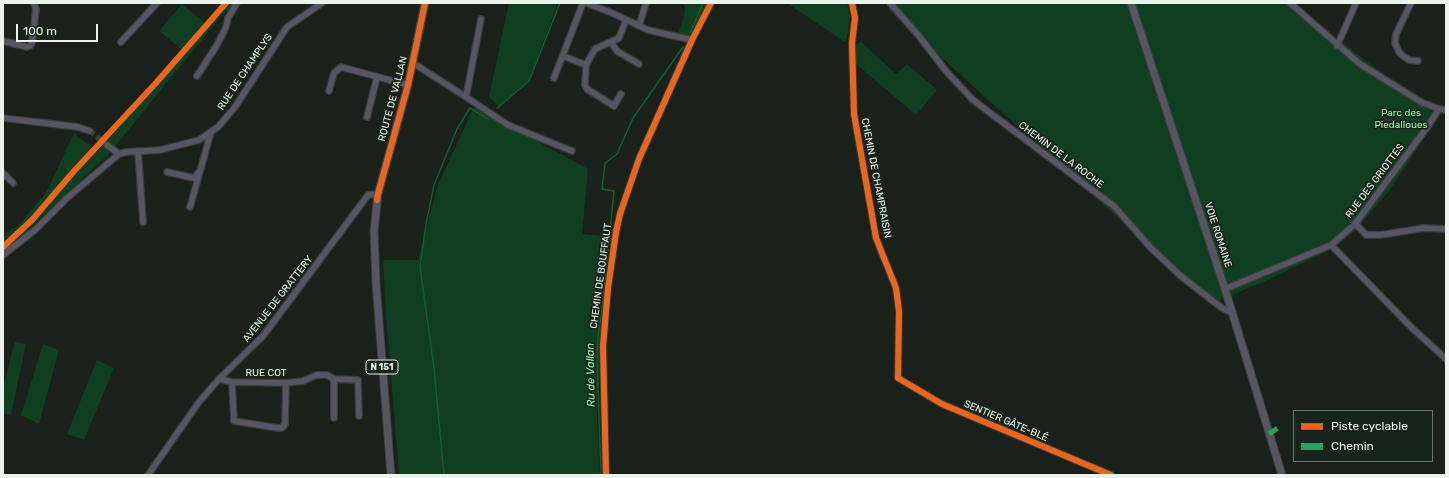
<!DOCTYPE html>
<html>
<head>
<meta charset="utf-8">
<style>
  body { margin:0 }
  #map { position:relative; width:1449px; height:478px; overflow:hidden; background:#1a211b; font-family:Rubik,sans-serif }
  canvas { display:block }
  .frame { position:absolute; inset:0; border:4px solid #eaf3ec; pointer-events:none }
  .legend { position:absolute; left:1293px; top:410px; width:140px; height:52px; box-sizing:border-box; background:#17241a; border:1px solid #6b776e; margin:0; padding:5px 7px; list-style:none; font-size:12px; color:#eaf3ec }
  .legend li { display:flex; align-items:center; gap:8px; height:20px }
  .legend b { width:20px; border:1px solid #6b776e }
  .scale { position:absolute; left:16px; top:24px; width:82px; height:18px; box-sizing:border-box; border:2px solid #eaf3ec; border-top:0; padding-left:5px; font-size:12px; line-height:14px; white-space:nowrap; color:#eaf3ec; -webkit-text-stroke:3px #17241a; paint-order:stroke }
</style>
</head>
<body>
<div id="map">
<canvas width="1449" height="478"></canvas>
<div class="frame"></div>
<ul class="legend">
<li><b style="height:5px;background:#eb651d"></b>Piste cyclable</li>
<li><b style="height:5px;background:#20a55d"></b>Chemin</li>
</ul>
<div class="scale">100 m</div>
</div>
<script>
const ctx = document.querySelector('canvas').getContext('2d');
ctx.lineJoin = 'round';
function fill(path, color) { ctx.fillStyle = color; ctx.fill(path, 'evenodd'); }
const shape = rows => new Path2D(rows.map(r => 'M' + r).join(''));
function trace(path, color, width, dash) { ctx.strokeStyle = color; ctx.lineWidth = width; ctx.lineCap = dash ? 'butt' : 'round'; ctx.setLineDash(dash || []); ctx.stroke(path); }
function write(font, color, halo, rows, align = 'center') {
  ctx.font = font + ' Rubik,sans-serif'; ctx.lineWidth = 3.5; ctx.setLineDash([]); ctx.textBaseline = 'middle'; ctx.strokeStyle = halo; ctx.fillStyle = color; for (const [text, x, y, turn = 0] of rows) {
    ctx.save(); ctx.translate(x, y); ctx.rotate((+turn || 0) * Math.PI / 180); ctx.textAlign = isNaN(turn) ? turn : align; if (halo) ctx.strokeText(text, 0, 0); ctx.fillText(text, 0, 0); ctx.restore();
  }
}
fill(shape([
  [229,3,235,3,223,14,108,155,3,253,3,235,17,227,47,191,74,133,97,152],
  [509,3,558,3,529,80,499,106,489,97],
  [683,3,708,3,690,37,678,33,684,16,685,7],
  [787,3,847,3,850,16,848,33,845,42],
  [894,3,1292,3,1438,117,1389,191,1355,231,1330,250,1263,282,1212,303,888,9],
  [182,4,205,23,182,50,159,31],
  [861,42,896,74,907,64,937,90,916,115,855,63,855,45],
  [474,107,588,169,582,234,604,236,597,418,600,475,399,475,386,315,383,260,418,260,438,185],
  [15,342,26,344,11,415,3,413,3,387],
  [43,344,59,350,39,424,21,415],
  [97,360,114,368,84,440,67,434]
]), '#103e21');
trace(shape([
  [690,33,703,3],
  [497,108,529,81,560,3],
  [444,475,434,368,420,267,426,224,434,185,457,129,470,108,488,119],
  [601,475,597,357,598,336,602,310,614,191,602,189,605,163,617,154,633,118,683,47]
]), '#125c2f', 1.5);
trace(shape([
  [90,131,107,145]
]), '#39403a', 5.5, [5.5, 3]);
const minor = shape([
  [586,3,610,12,648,30,692,40],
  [852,3,855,18,852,43,854,114,876,238,896,288,899,311,898,378,942,404,1111,475],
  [890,3,919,36,946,71,973,100,1115,207,1150,247,1182,277,1222,308,1228,311,1231,311],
  [1290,3,1360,64,1421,102,1439,109,1446,110],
  [1411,3,1396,34,1395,43,1399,52,1403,56,1409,60,1418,61],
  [639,26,646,3],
  [3,41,27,47,30,46,32,43,36,9,34,4],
  [121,42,157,3],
  [611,42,617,51,639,64],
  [1337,46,1356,3],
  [563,56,586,65],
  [413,63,466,97,508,125,572,151],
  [197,76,217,45,226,27,228,18,237,3],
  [554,78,583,3],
  [329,91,334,73,341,67,408,85],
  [621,94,614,106,587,89,585,85,586,65,595,49,619,38,626,20],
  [466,97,481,19],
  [367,117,377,77],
  [3,118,78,127,90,131],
  [107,145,119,154],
  [138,151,143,222],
  [167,172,194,178,198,173],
  [3,173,13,183],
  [190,207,211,132],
  [1355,223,1366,235,1381,235,1424,228,1446,229],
  [1331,245,1412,328,1446,359],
  [3,255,35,230,67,198,119,154,127,152,160,150,199,140,218,127,235,107,287,27,322,3],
  [1225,289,1331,245,1355,224,1428,126,1439,109],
  [219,379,232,382,286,383,303,381,317,375,327,375,334,379,358,380,359,416],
  [232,382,234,421,278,428,282,428,285,424,286,383],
  [334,418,334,379],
  [148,475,199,402,219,379,263,336,368,195,378,194],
  [606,475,603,346,608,288,616,232,620,214,639,159,692,40,711,3]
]);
const major = shape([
  [1131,3,1225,289,1282,475],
  [391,475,376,283,374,231,378,194,408,85,425,3]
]);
trace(minor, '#383e39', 8);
trace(major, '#383e39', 9);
trace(minor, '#565562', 5.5);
trace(major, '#565662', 7);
trace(shape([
  [1269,434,1278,428]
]), '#20a55d', 5, [10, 5]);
trace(shape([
  [852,3,855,18,852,43,854,114,876,238,896,288,899,311,898,378,942,404,1111,475],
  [377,200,378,194,408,85,425,3],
  [3,247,32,220,75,170,155,84,226,3],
  [606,475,603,346,608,288,616,232,620,214,639,159,692,40,711,3]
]), '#eb651d', 6);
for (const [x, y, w] of [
  [382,367,32]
]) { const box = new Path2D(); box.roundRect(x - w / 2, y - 7, w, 14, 3); ctx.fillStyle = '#17241a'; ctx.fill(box); trace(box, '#eaf3ec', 1); }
write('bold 9px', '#eaf3ec', null, [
  ["N 151",382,367]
]);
write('10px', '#eaf3ec', '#17241a', [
  ["RUE DE CHAMPLYS",245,72,-56],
  ["ROUTE DE VALLAN",393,99,-75],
  ["CHEMIN DE LA ROCHE",1061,155,37],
  ["CHEMIN DE CHAMPRAISIN",876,178,79],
  ["RUE DES GRIOTTES",1375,181,-53],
  ["VOIE ROMAINE",1218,235,72],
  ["CHEMIN DE BOUFFAUT",601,276,-82],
  ["AVENUE DE GRATTERY",278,299,-52],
  ["RUE COT",266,373],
  ["SENTIER GÂTE-BLÉ",1006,421,23]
]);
write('10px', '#93f7af', '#17241a', [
  ["Parc des",1401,113],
  ["Piedalloues",1401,125]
]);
write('italic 11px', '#95f9b0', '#17241a', [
  ["Ru de Vallan",591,375,-91]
]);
</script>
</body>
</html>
